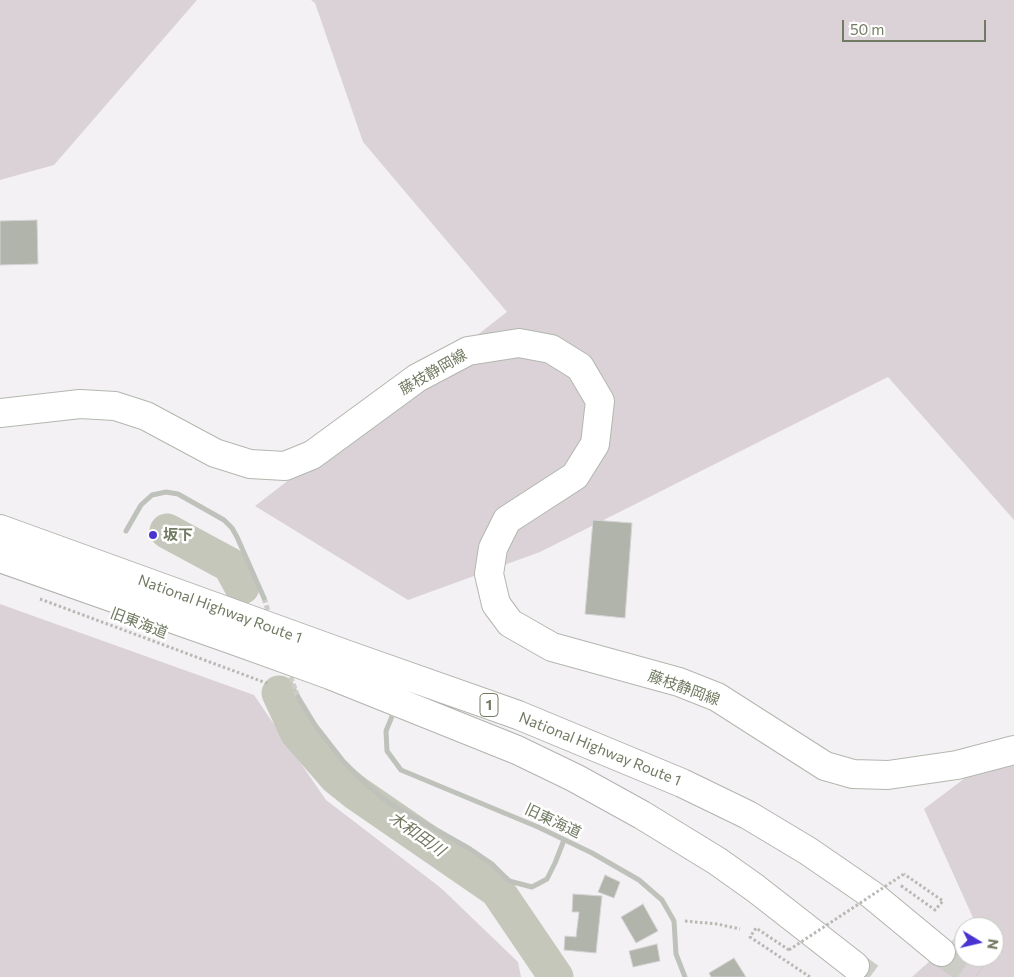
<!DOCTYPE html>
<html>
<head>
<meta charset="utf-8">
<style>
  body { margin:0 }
  #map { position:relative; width:1014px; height:977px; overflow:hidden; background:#f4f1f4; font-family:Commissioner,sans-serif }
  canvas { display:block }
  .north { position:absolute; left:954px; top:917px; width:50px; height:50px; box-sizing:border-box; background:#fff; border:1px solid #c6cac0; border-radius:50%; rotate:99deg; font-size:14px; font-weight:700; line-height:20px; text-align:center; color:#717a62 }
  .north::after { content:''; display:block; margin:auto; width:18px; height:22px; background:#4934d1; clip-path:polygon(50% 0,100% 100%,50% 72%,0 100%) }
  .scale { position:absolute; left:842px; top:20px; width:144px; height:22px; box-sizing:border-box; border:2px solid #717a62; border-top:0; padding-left:6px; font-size:15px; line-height:18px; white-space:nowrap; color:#717a62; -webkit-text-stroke:4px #fff; paint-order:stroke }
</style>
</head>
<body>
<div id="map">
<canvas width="1014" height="977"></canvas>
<div class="north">N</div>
<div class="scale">50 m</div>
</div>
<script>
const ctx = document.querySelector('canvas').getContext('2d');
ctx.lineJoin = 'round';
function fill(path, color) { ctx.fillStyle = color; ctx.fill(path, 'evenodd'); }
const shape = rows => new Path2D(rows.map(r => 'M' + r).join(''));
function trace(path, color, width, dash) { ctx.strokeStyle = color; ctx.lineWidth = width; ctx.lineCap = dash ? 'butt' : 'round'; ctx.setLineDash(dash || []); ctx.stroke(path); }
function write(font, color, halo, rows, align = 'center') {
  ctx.font = font + ' Commissioner,"Noto Sans JP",sans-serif'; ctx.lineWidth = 5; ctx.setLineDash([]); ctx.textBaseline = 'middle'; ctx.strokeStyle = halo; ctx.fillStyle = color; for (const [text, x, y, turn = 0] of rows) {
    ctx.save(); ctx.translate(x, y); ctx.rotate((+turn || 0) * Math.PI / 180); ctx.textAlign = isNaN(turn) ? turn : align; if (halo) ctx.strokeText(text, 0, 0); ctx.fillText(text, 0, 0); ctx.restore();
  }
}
fill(shape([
  [0,0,197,0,54,165,0,180],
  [311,0,1014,0,1014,520,888,377,540,552,408,600,255,506,507,312,363,142,315,3],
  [0,604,254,695,326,800,441,888,518,962,521,977,0,977],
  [1014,741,1014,977,912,977,964,930,964,957,994,957,994,927,967,927,974,920,924,809]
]), '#dad2d7');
trace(shape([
  [167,531,230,565,242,587],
  [279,693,297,732,336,777,356,793,497,890,556,977]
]), '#c5c7ba', 35);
const building = shape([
  [37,220,38,264,0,265,0,221,37,220],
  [593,520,632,523,625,618,585,614,593,520],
  [605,875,620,882,614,898,598,892,605,875],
  [573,894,602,896,596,953,564,950,565,936,576,937,579,912,572,912,573,894],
  [643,904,658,931,636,943,621,917,643,904],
  [657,944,660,961,633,967,629,951,657,944],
  [734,958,746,977,711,977,709,973,734,958]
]);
fill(building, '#b1b4aa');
trace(building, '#d5d3d5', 1);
trace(shape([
  [264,598,270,617],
  [288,670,298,697]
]), '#cdcdc8', 5, [5, 2.5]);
trace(shape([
  [941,952,976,977],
  [855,966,870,977]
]), '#cdcdc8', 28, [28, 14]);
const secondary = shape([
  [0,413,80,404,115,406,146,416,215,453,250,464,285,466,312,455,417,378,468,351,519,343,551,349,580,367,600,401,595,444,575,476,507,520,493,548,489,574,496,604,510,623,552,647,679,682,717,697,825,766,853,774,888,775,957,765,1014,750]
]);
const highway = shape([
  [0,529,345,654,518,715,682,783,748,815,808,851,872,895,941,952],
  [0,558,233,640,330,675,517,750,575,778,642,815,717,861,755,888,855,966]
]);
trace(secondary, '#b3b7ae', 30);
trace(highway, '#b1b4ad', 30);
trace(shape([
  [40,599,269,684],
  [903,887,900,885,935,910,943,901,904,874],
  [685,921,717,924,740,929],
  [789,950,756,928,750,937,810,977]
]), '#b7b9b3', 3, [2.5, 2.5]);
trace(shape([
  [126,531,141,505,152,495,166,492,178,494,224,520,232,528,237,537,264,598],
  [298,697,315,725,343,761,366,784,389,803,470,849,492,864,509,881,532,887,547,879,555,863,564,840],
  [395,709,386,731,387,751,401,770,538,827,592,853,639,880,662,900,674,921,676,954,685,977]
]), '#bfc2bb', 5);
trace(secondary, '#fff', 28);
trace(highway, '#fff', 28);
trace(shape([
  [789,950,904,874]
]), '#b7b9b3', 3, [2.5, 2.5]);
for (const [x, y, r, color] of [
  [153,535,5,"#4934d1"]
]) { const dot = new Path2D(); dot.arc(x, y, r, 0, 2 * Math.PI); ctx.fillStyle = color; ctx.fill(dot); trace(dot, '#fff', 2); }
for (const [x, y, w] of [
  [489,705,18]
]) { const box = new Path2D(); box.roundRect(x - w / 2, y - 11.5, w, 23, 4); ctx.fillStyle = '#fff'; ctx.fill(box); trace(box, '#717a62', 1); }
write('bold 14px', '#717a62', null, [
  ["1",489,705]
]);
write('15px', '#717a62', '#fff', [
  ["藤枝静岡線",433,372,-30],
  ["National Highway Route 1",220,609,20],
  ["旧東海道",139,623,21],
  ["藤枝静岡線",684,688,20],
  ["National Highway Route 1",600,749,22],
  ["旧東海道",553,821,25]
]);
write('bold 15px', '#717a62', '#fff', [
  ["坂下",163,535]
], 'left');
write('italic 16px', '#71765d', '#fff', [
  ["木和田川",417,834,35]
]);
</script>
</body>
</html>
